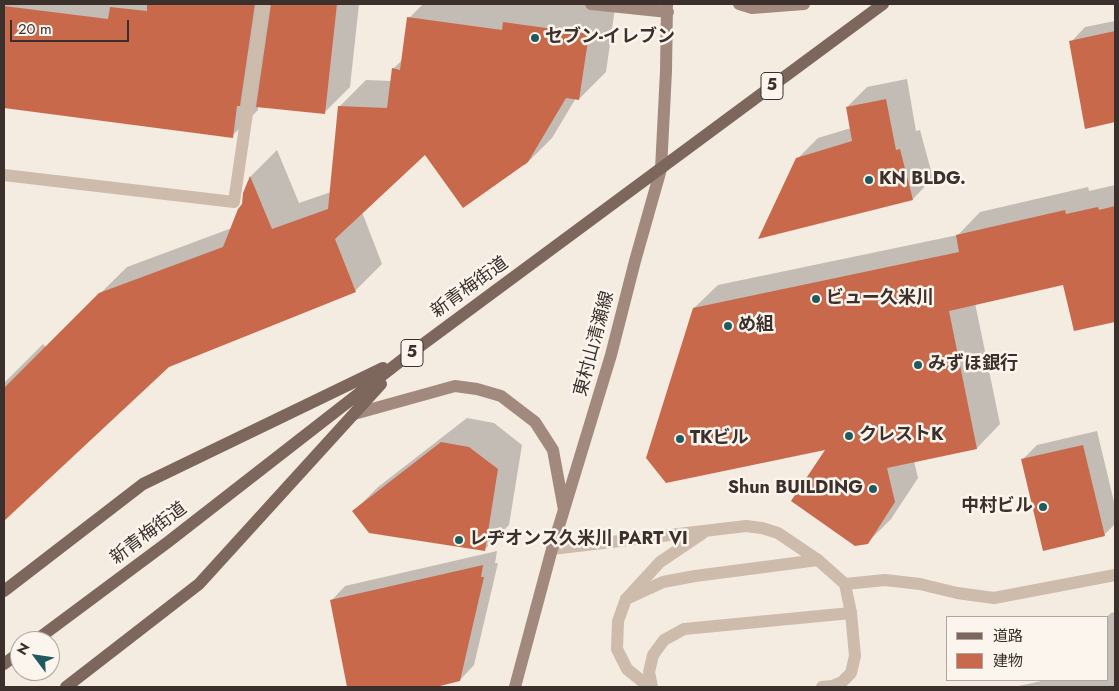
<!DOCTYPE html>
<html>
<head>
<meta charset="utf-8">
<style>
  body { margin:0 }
  #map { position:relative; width:1119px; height:691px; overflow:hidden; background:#f4ebe1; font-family:Jost,"Noto Sans JP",sans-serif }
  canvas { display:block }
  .frame { position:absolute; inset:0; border:5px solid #3b302b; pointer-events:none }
  .legend { position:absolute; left:946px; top:616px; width:162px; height:65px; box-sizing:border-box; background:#fbf5ee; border:1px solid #aea6a0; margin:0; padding:6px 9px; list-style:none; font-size:15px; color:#3b302b }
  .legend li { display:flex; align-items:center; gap:10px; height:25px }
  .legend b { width:25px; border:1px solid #aea6a0 }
  .north { position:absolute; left:10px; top:631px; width:50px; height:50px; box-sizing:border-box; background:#fbf5ee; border:1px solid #aea6a0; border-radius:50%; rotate:301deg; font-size:14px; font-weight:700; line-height:20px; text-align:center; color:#3b302b }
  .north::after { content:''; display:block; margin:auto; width:18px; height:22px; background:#1f5a5e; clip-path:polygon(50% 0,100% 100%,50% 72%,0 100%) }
  .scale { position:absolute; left:10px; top:20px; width:119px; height:22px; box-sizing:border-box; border:2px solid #3b302b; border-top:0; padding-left:6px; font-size:15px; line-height:18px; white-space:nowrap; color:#3b302b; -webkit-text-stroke:4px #fbf5ee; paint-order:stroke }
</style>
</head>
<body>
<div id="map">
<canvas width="1119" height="691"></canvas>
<div class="frame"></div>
<ul class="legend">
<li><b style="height:6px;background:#7d675c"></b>道路</li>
<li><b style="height:14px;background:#c8694b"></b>建物</li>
</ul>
<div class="north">N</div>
<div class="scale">20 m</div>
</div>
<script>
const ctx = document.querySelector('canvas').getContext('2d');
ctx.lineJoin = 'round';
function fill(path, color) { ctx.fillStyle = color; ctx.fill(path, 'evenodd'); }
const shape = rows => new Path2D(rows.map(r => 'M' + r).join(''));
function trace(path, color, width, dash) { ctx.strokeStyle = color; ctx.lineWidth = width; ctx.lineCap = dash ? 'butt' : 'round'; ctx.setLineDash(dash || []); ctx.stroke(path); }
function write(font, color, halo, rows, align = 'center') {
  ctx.font = font + ' Jost,"Noto Sans JP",sans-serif'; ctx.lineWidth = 5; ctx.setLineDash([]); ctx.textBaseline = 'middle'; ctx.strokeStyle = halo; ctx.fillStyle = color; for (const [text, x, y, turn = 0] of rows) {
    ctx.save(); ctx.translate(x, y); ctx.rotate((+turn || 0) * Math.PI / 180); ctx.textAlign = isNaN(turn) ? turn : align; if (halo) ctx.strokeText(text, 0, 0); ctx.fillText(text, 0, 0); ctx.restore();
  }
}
fill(shape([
  [4,4,359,4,350,87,324,113,258,106,258,110,232,136,4,106],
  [423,4,587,4,615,8,606,72,579,99,576,98,552,138,525,165,425,153,362,212,382,264,355,291,168,366,4,519,4,383,43,344,46,347,127,267,232,228,243,204,245,194,251,176,277,150,299,203,331,192,339,107,366,80,391,81,393,69,403,59,409,18],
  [1115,21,1115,121,1086,128,1071,42,1085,27],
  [907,79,916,131,920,130,933,178,913,199,797,159,818,138,851,128,847,107,867,87],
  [1115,185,1115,321,1074,330,1064,283,975,303,1000,424,977,448,914,461,918,478,891,519,867,543,828,448,694,308,718,285,958,235,980,212,1088,187,1089,191],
  [467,418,494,423,522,445,509,525,485,549,354,511,378,487],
  [1097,431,1115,506,1115,524,1104,535,1023,459,1037,445],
  [497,551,495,563,498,563,474,665,460,680,431,687,348,687,331,601,345,586],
  [1115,612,1115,687,1014,687,1046,680,1108,680,1107,617,1111,613]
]), '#0003');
fill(shape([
  [147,4,255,4,240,106,237,106,233,138,4,108,4,6,108,19,110,7,147,11],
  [271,4,337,4,325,114,256,107],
  [407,17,502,30,503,22,589,34,579,100,566,98,528,162,463,208,425,155,335,239,356,292,169,367,4,521,4,388,99,293,223,247,238,209,242,204,243,193,250,176,272,229,328,209,338,106,387,108,392,68,400,70],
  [1115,31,1115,122,1085,129,1069,41],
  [886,99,896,150,900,149,913,200,758,239,796,158,852,141,846,107],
  [1115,206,1115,322,1074,331,1063,285,949,311,977,449,887,468,895,502,868,544,855,546,791,501,825,450,666,483,646,458,693,308,959,252,956,235,1065,210,1066,214,1098,207,1099,210],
  [441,442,469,447,498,469,485,551,369,533,352,511],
  [1083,445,1105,536,1043,551,1021,459],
  [483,565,481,577,484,577,460,681,436,687,347,687,330,600]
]), '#c8694b');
trace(shape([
  [4,175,234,202,263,4],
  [626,599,663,582,695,576,818,560],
  [652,687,649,672,653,655,664,640,684,629,851,613]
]), '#cdbbac', 12);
trace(shape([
  [552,549,746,526,762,528,778,533,818,560,845,584,851,613,855,656,851,673,842,682,832,686,822,687],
  [845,584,885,580,920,584,957,593,994,598,1115,575],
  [649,687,627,669,617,649,618,621,626,599,660,562,703,533]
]), '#cdbbac', 12);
trace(shape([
  [591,4,668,12],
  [739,4,752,8,804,4],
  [354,414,455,386,477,389,501,396,535,422,553,450,564,510],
  [515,687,552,549,611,355,635,261,661,169,666,71,667,4]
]), '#a18a7d', 12);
trace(shape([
  [4,591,143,484,383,368],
  [35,641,168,542,407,356,883,4],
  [4,664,20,652],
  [66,687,199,584,381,384]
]), '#7d675c', 12);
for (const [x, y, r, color] of [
  [535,38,5,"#1f5a5e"],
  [869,180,5,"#1f5a5e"],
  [816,299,5,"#1f5a5e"],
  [728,326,5,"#1f5a5e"],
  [918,365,5,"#1f5a5e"],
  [849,436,5,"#1f5a5e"],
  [680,439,5,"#1f5a5e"],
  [873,489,5,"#1f5a5e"],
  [1043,507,5,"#1f5a5e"],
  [459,540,5,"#1f5a5e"]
]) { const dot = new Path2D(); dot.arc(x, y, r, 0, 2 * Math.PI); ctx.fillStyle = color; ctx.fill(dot); trace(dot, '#fbf5ee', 2); }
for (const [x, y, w] of [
  [772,86,22],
  [412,353,22]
]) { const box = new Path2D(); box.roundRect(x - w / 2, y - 13.5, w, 27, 4); ctx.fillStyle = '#fbf5ee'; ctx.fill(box); trace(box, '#3b302b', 1); }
write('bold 16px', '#3b302b', null, [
  ["5",772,86],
  ["5",412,353]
]);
write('bold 18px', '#3b302b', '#fbf5ee', [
  ["セブン-イレブン",545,38],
  ["KN BLDG.",879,180],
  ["ビュー久米川",826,299],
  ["め組",738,326],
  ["みずほ銀行",928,365],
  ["クレストK",859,436],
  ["TKビル",690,439],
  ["Shun BUILDING",863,489,"right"],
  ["中村ビル",1033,507,"right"],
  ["レヂオンス久米川 PART VI",469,540]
], 'left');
write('18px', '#3b302b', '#fbf5ee', [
  ["新青梅街道",470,288,-36],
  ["東村山清瀬線",595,344,-75],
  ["新青梅街道",149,534,-37]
]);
</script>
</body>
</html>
